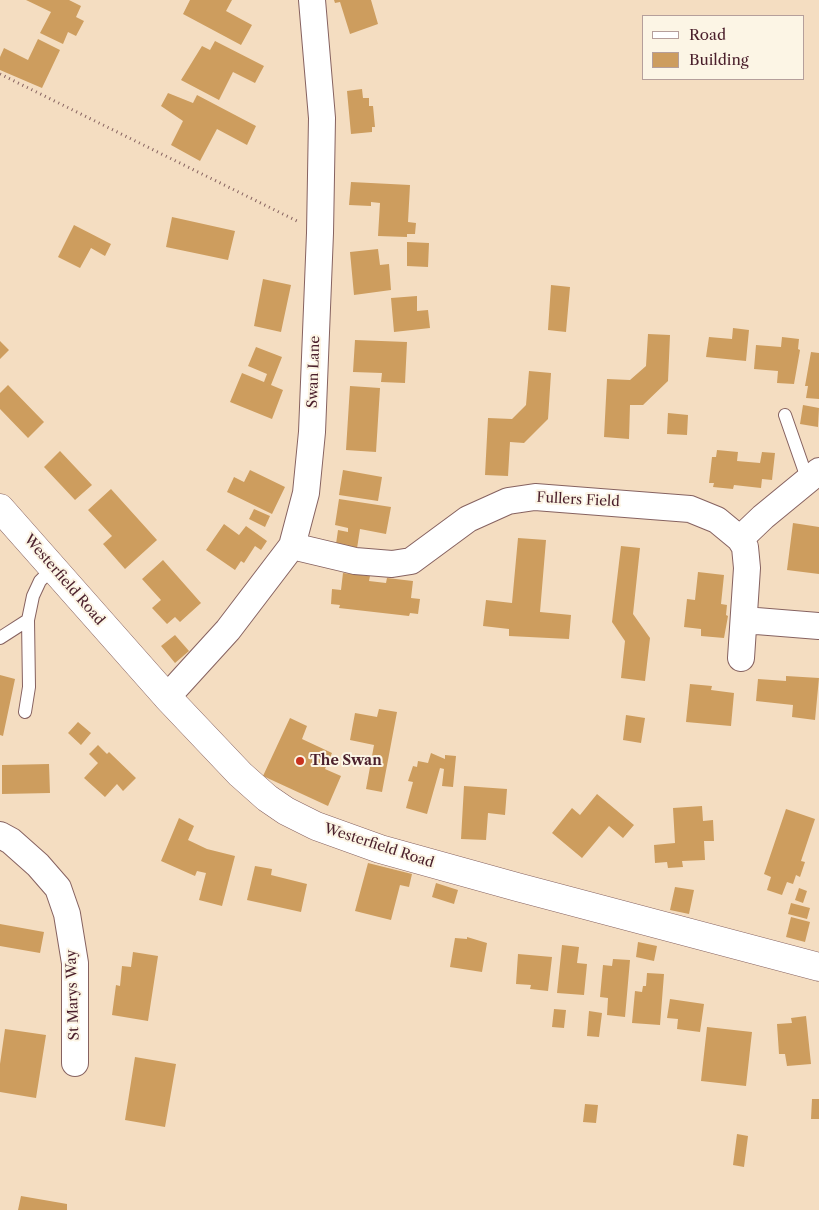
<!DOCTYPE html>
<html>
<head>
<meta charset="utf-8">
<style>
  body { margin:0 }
  #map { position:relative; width:819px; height:1210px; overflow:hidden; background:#f4ddc1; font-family:"Libre Caslon Text",serif }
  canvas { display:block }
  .legend { position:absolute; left:642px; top:15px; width:162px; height:65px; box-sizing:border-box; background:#fcf5e5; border:1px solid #b59f9b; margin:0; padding:6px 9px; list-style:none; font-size:15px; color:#4a1f2b }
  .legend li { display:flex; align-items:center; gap:10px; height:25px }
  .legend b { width:25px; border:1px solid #b59f9b }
</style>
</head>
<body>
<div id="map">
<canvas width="819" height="1210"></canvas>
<ul class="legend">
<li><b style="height:6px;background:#fff"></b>Road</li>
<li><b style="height:14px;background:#cd9d5e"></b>Building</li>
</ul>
</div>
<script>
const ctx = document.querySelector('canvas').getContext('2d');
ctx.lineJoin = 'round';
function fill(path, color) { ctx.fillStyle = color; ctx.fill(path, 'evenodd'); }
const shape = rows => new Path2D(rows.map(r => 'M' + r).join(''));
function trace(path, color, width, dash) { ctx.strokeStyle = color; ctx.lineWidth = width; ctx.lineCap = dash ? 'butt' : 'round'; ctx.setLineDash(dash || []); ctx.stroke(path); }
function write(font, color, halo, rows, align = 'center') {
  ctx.font = font + ' "Libre Caslon Text",serif'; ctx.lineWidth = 4; ctx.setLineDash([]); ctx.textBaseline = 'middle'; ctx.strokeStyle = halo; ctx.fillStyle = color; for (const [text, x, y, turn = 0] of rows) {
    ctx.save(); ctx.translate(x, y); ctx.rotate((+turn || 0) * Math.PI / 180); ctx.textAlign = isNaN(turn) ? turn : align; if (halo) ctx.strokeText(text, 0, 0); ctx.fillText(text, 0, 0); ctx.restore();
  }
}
fill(shape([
  [26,0,69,0,81,6,76,17,84,21,76,36,68,32,63,44,40,33,51,12],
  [190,0,232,0,226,11,252,25,241,45,183,14],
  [334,0,371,0,378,24,350,34,340,2,335,3],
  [38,39,60,50,42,88,0,70,0,57,4,48,28,60],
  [215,41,264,66,255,83,233,72,219,100,181,80,202,46,210,50],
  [362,89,363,98,369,98,369,106,373,106,375,127,372,127,372,132,351,134,347,91],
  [168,93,193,103,197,95,256,126,247,145,217,129,200,161,171,145,183,121,161,106],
  [351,182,410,185,408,222,416,223,415,234,407,234,407,237,378,236,380,203,371,202,371,206,349,205],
  [172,217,235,231,228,260,166,247],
  [74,225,111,244,105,256,91,248,80,268,58,257],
  [407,242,429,243,428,267,407,266],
  [378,249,380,265,389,264,391,290,354,295,350,252],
  [263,279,291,285,281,332,254,326],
  [551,285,570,287,566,332,548,330],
  [417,296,417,311,428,310,430,328,394,332,391,298],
  [733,328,749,330,746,361,706,357,709,337,732,339],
  [648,334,670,335,668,381,643,405,630,405,629,439,604,437,607,379,630,380,646,366],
  [782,337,799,339,798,349,800,350,794,384,777,383,778,371,754,369,756,345,781,347],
  [355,340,407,342,405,383,381,382,382,373,353,372],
  [0,341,9,350,0,359],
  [256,347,282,357,271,385,283,390,272,419,230,402,242,373,264,382,267,374,248,366],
  [811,352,819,353,819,399,806,398,808,386,805,386],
  [529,371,551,373,548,419,524,443,510,442,508,476,485,475,488,418,512,419,526,405],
  [8,385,44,422,28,438,0,409,0,393],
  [350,386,380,388,376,452,346,450],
  [803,405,819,408,818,427,800,424],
  [668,413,688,415,687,435,667,434],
  [717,450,738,452,737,461,760,463,762,452,775,453,772,480,762,479,761,488,734,485,733,489,713,487,714,483,709,483,712,457,716,457],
  [60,451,92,485,75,500,44,467],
  [250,470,285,487,272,514,227,492,234,477,244,482],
  [343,470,382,477,378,501,339,495],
  [111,489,157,540,125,569,103,544,112,536,88,510],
  [339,499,391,507,386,534,360,529,356,555,335,551,338,530,348,532,348,528,335,525],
  [254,509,270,516,265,527,249,519],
  [793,523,819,527,819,574,787,570],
  [224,524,239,535,246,526,267,541,261,550,255,546,244,563,241,561,235,570,206,550],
  [518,538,546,540,540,612,571,615,569,639,509,636,509,629,483,626,486,600,512,603],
  [621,546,640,548,633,614,650,638,645,681,621,678,625,641,612,622],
  [163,560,201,603,180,622,175,617,167,624,152,608,161,600,142,579],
  [698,572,724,575,721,604,727,605,726,615,728,616,724,638,701,636,701,629,684,627,687,599,695,600],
  [343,573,370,576,369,581,386,583,387,578,413,581,411,598,420,599,418,614,410,613,409,616,339,608,340,605,331,604,332,589,341,590],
  [175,635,189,651,175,663,161,646],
  [0,675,15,679,3,736,0,735],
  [786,676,819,678,815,720,792,717,793,705,756,701,758,679,786,681],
  [690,684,712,686,711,690,734,693,731,726,686,722],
  [379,709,397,712,382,792,366,789,374,745,350,740,355,713,377,717],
  [626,715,645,718,641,743,623,740],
  [290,718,307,726,302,739,332,753,325,769,341,776,328,806,263,776],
  [78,722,91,733,81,745,68,733],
  [98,745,107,754,109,752,136,778,123,791,117,784,105,797,84,778,98,763,89,754],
  [431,753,445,759,445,755,456,756,453,787,442,786,444,769,440,768,427,814,406,808,413,782,408,781,413,766,417,767,418,761,428,763],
  [49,764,50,793,2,794,2,765],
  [464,786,507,789,505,815,488,813,486,840,461,839],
  [597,794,634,825,623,838,609,826,582,858,552,833,572,808,580,815],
  [702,806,703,821,713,820,714,841,704,841,705,860,682,861,683,867,668,868,667,862,655,863,654,845,675,843,673,808],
  [786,809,815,819,801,861,805,862,800,877,796,875,793,884,787,882,782,895,767,890,771,877,764,874],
  [179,818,194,826,188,840,207,849,235,856,222,906,199,900,206,873,197,871,195,876,161,861],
  [368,863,412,874,409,887,400,885,391,920,355,911],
  [255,866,272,869,271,875,307,884,301,912,247,900],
  [436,883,458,890,454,904,432,897],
  [675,887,694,890,689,914,670,910],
  [799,888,807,891,803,903,795,900],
  [791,903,810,908,807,919,788,914],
  [791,917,810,922,805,942,786,937],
  [0,924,44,932,40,953,0,946],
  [467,937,487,943,482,972,450,967,455,938,467,939],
  [638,942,657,946,654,961,636,957],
  [562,945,579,947,577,963,587,964,584,995,557,993],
  [133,952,158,956,148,1021,112,1015,116,985,120,986,122,966,131,967],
  [518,954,552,957,548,991,530,989,531,985,516,984],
  [613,959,630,960,625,1017,607,1015,608,998,600,997,603,965,612,966],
  [647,973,664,974,660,1025,632,1023,635,991,642,992,643,986,646,986],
  [670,999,704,1004,700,1032,677,1029,678,1019,667,1018],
  [554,1009,566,1010,564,1028,552,1027],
  [589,1011,602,1013,599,1037,587,1036],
  [806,1016,811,1064,787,1066,785,1054,779,1054,777,1024,792,1023,791,1018],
  [707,1027,752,1032,746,1086,701,1081],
  [5,1029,46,1035,36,1098,0,1092,0,1064],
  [135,1057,176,1064,165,1127,125,1120],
  [812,1099,819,1099,819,1119,811,1119],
  [585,1104,598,1105,596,1123,583,1122],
  [737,1134,748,1136,744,1167,733,1165],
  [21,1196,67,1204,67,1210,18,1210]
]), '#cd9d5e');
const service = shape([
  [785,415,808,481],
  [0,638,28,620],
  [25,712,29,687,28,620,33,596,40,581,54,567]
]);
const minor = shape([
  [740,539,763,517,819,471],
  [292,546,355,561,392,564,411,561,468,519,508,501,535,497,690,509,717,520,740,539,745,547,747,568,741,658],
  [744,620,819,626],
  [167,697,228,630,292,546,306,493,312,432,320,233,322,118,312,0],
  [0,835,11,841,38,865,58,888,67,914,75,963,75,1063]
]);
const secondary = shape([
  [0,508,167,697,240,774,267,798,286,811,316,826,380,849,517,887,819,967]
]);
trace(service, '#866260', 14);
trace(minor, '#866260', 28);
trace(secondary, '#866260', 29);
trace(shape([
  [0,74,297,221]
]), '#866260', 3, [1, 4]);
trace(service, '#fff', 12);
trace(minor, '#fff', 26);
trace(secondary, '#fff', 28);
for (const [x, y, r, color] of [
  [300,761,5,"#c8321e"]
]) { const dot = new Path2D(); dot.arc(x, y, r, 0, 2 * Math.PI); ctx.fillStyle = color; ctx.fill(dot); trace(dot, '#fcf5e5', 2); }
write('14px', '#4a1f2b', '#fcf5e5', [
  ["Swan Lane",314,372,-88],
  ["Fullers Field",578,500,3],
  ["Westerfield Road",64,580,49],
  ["Westerfield Road",379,846,18],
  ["St Marys Way",73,995,-92]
]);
write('bold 14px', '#4a1f2b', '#fcf5e5', [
  ["The Swan",310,761]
], 'left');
</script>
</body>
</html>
